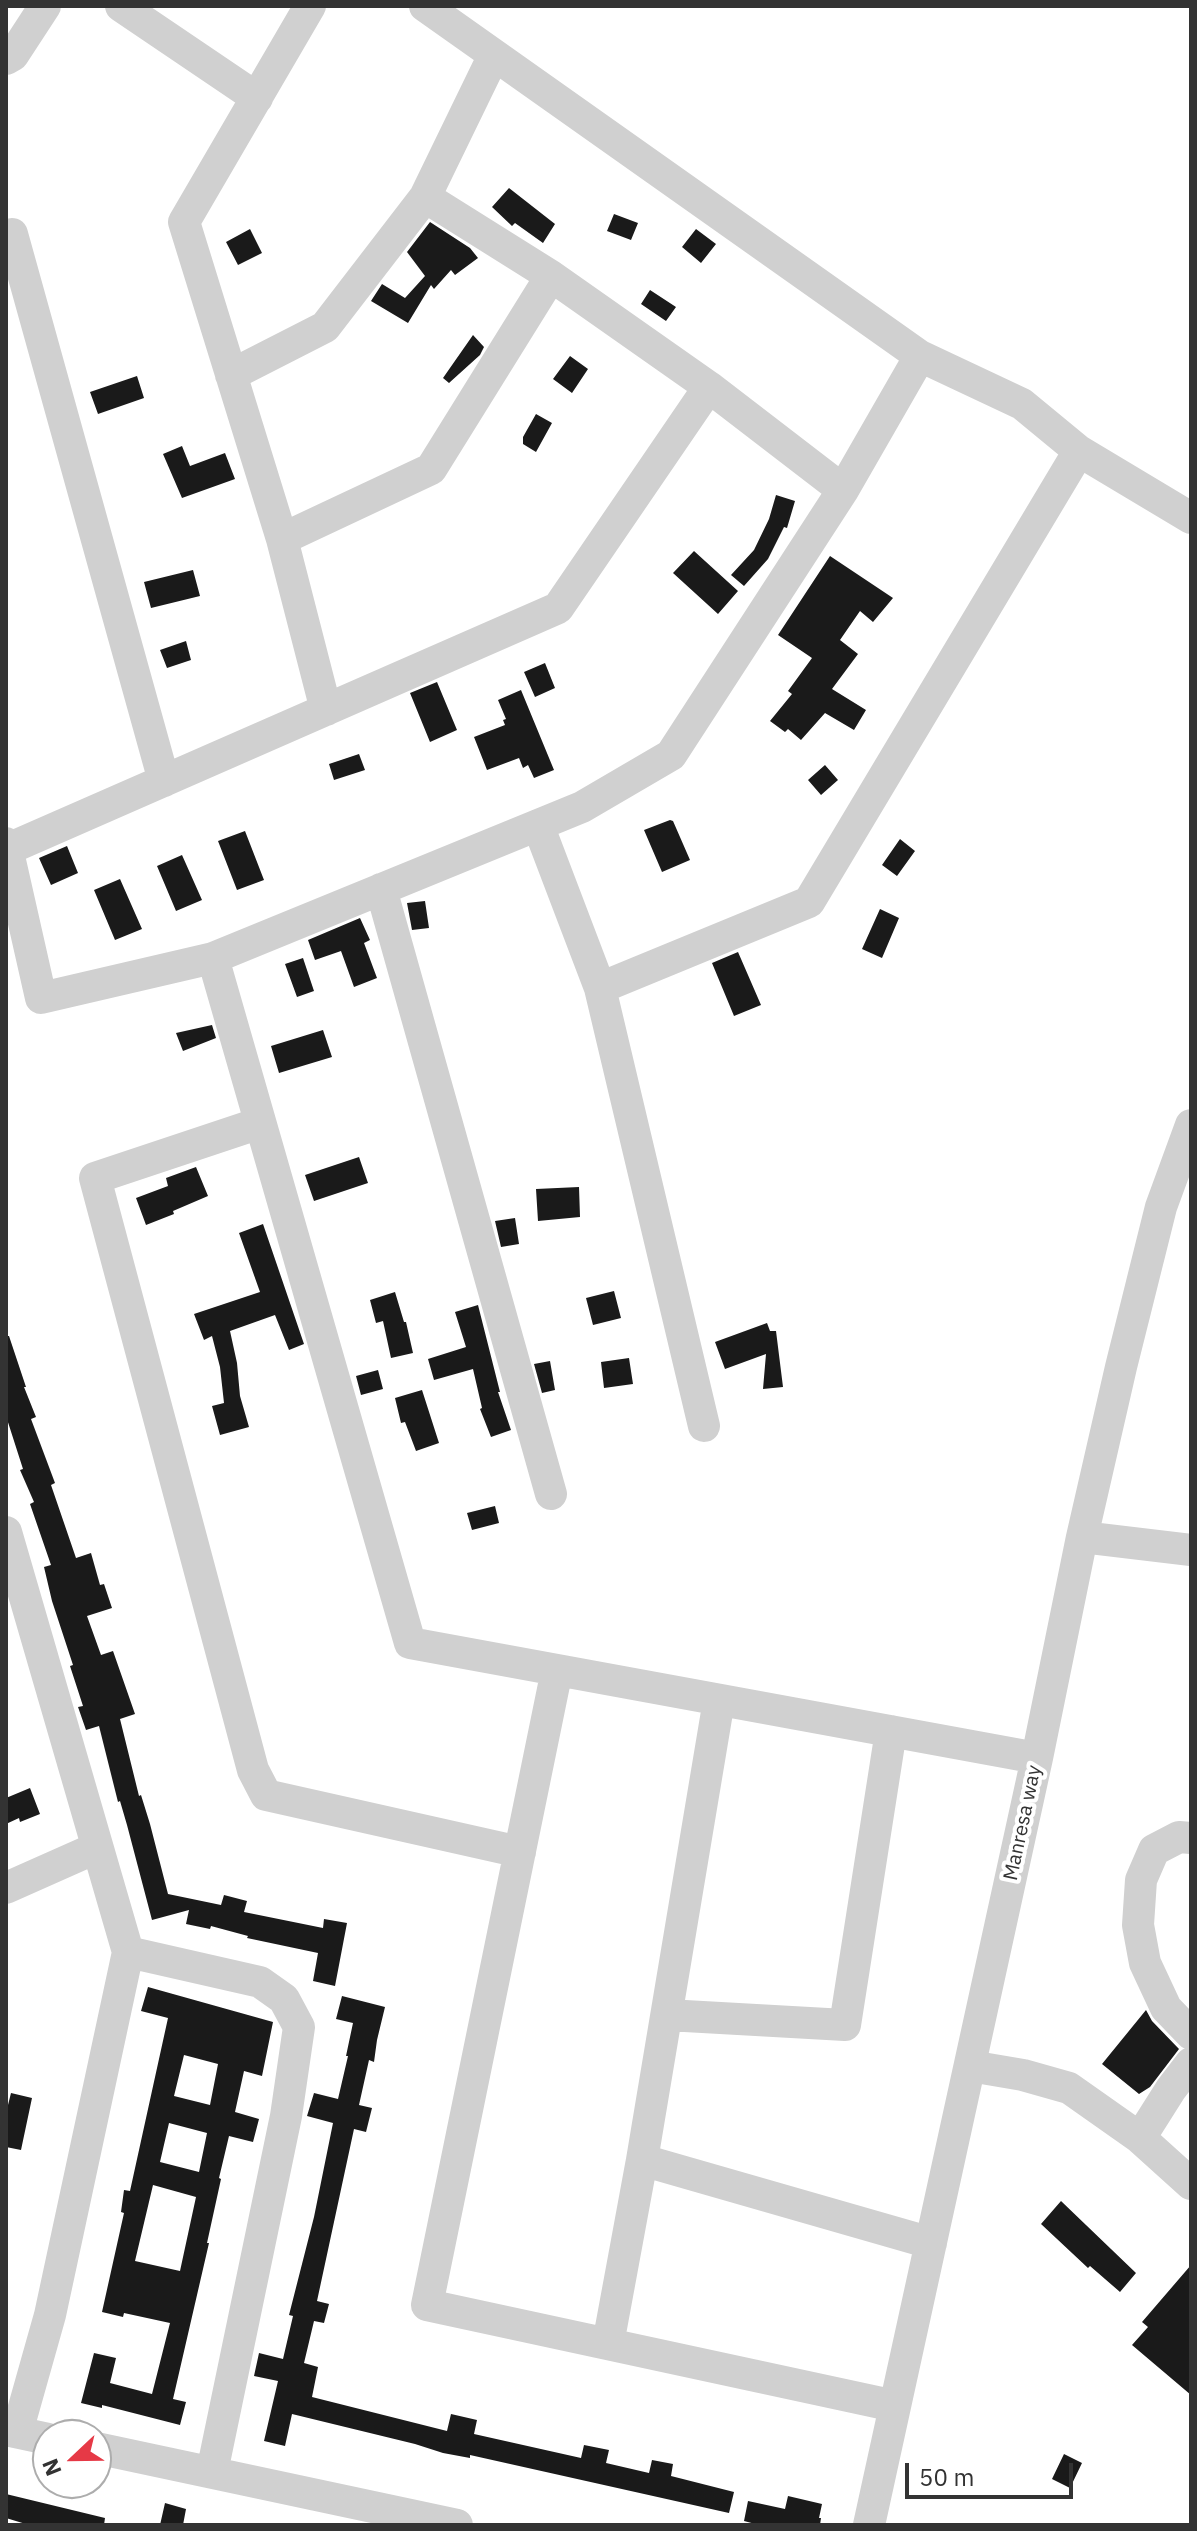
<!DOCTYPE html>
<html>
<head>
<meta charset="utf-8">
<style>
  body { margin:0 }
  #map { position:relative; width:1197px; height:2531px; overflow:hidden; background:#fff; font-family:"IBM Plex Sans",sans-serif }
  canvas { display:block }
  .frame { position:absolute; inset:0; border:8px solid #333; pointer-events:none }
  .north { position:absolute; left:32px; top:2419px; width:80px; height:80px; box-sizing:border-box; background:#fff; border:2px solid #adadad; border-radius:50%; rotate:248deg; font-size:22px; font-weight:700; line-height:32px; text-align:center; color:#333 }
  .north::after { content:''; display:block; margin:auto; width:28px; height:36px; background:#e63946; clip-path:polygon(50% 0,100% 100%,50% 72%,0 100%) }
  .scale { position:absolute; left:905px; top:2463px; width:168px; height:36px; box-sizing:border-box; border:4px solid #333; border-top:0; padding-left:10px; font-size:24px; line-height:28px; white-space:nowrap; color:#333; -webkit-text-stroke:6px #fff; paint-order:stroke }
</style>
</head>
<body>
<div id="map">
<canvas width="1197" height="2531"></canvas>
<div class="frame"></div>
<div class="north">N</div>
<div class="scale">50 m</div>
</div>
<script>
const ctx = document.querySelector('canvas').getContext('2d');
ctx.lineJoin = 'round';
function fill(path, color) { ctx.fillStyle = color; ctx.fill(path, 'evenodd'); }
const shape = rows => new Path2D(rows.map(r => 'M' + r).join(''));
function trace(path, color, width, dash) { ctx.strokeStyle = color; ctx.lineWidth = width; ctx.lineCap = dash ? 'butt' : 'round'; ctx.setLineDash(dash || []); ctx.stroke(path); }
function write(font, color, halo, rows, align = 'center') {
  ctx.font = font + ' "IBM Plex Sans",sans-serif'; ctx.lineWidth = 8; ctx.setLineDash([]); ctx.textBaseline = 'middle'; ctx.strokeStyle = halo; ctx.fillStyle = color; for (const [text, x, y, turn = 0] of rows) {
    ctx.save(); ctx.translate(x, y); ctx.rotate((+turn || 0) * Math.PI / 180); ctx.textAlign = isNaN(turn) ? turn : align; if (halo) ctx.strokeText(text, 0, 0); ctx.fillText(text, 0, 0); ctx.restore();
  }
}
fill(shape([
  [509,188,555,224,543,243,515,223,512,226,492,207],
  [614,214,638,223,631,240,607,231],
  [430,222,470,248,478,258,455,275,451,270,434,289,431,285,408,323,371,301,382,284,405,298,425,276,407,252],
  [250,229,262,253,238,265,226,242],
  [696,229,716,244,701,263,682,247],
  [650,290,676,307,666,321,641,304],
  [473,335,484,347,480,355,449,383,443,378],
  [570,356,588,369,572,393,553,379],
  [137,376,144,398,98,414,90,392],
  [536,414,552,423,536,452,523,444,523,437],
  [182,446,190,466,225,453,235,479,182,498,163,454],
  [776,495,795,501,787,528,784,527,768,559,744,586,731,575,754,550,769,519],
  [694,551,738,591,718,614,673,573],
  [830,556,893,598,873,622,860,611,840,640,858,654,832,689,866,710,854,730,825,713,801,740,788,729,785,732,770,721,792,694,788,691,812,658,778,635],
  [193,570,200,596,151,608,144,582],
  [186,641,191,660,167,668,160,650],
  [545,663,555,688,535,697,524,672],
  [437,682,457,730,430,742,410,693],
  [521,690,554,770,534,778,528,765,523,768,519,758,487,770,474,737,505,725,503,720,506,719,498,700],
  [359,754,365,770,334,780,329,764],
  [825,765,838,780,821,795,808,780],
  [670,820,673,821,690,860,662,872,644,830],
  [245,831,264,880,237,890,218,841],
  [900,839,915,851,897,876,882,865],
  [67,846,78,873,51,885,39,858],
  [182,855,202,900,176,911,157,866],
  [120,879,142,929,115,940,94,890],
  [425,901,429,928,412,930,407,903],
  [880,909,899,918,882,958,862,949],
  [360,918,370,940,364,943,377,978,354,987,341,951,315,960,308,940],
  [738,952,761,1005,734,1016,712,963],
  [303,958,314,991,297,997,285,964],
  [212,1025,216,1038,183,1051,176,1033],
  [323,1030,332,1057,279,1073,271,1046],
  [359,1157,368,1183,314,1201,305,1175],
  [196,1167,208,1196,173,1211,174,1214,146,1225,136,1198,168,1186,166,1178],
  [579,1187,580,1217,538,1221,536,1189],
  [515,1218,519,1244,501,1247,495,1221],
  [263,1224,304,1344,289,1350,275,1315,230,1331,237,1363,240,1396,249,1427,220,1435,212,1406,224,1403,220,1367,212,1336,204,1340,194,1314,260,1292,239,1233],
  [614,1291,621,1318,593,1325,586,1298],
  [395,1292,404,1322,406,1322,413,1353,391,1358,383,1321,376,1323,370,1300],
  [478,1305,500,1392,498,1392,511,1430,491,1437,480,1409,482,1408,473,1369,434,1380,428,1359,466,1347,455,1312],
  [767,1323,770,1331,776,1331,783,1387,763,1389,766,1354,725,1369,715,1342],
  [6,1336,9,1336,26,1387,24,1387,36,1417,31,1419,55,1483,51,1485,76,1558,91,1553,100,1585,104,1584,112,1608,87,1616,101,1655,113,1651,135,1714,120,1719,139,1796,141,1795,150,1824,168,1894,221,1905,224,1895,247,1901,244,1912,323,1928,324,1919,347,1923,335,1986,313,1981,318,1953,247,1938,248,1936,211,1926,210,1929,186,1924,189,1910,152,1920,127,1825,120,1801,118,1802,99,1726,86,1730,78,1707,83,1706,70,1666,73,1665,52,1601,44,1567,51,1565,30,1504,34,1502,20,1470,23,1469,6,1416],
  [629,1358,633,1384,604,1388,601,1362],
  [550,1361,555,1390,542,1393,534,1364],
  [378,1370,383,1389,361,1395,356,1376],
  [422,1390,439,1443,416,1451,405,1422,401,1423,395,1398],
  [495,1506,499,1523,472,1530,467,1513],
  [30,1788,40,1814,20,1822,19,1818,6,1824,6,1798],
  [148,1987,273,2022,262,2076,244,2071,235,2112,259,2119,253,2142,229,2136,219,2178,221,2179,207,2243,209,2243,173,2399,186,2402,180,2425,102,2405,102,2408,81,2403,94,2353,116,2358,110,2383,152,2394,170,2323,124,2313,123,2317,102,2312,124,2213,121,2212,124,2190,130,2191,168,2018,141,2011],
  [184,2055,218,2064,210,2105,174,2096],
  [169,2123,207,2133,199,2172,160,2162],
  [153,2185,196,2197,180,2271,135,2261],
  [342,1996,385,2007,377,2040,374,2062,369,2060,359,2105,372,2108,366,2132,354,2129,317,2301,329,2304,324,2323,314,2321,304,2363,318,2367,312,2397,447,2431,451,2414,477,2420,474,2434,581,2458,584,2445,609,2450,606,2463,649,2473,652,2460,673,2464,671,2476,734,2492,729,2513,470,2455,470,2458,443,2453,415,2444,292,2414,285,2446,264,2441,278,2381,254,2376,259,2353,283,2359,293,2316,289,2315,314,2217,333,2123,307,2116,314,2093,338,2099,348,2056,346,2056,353,2023,336,2019],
  [1146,2010,1152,2021,1179,2049,1150,2087,1139,2094,1102,2064],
  [11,2093,32,2098,21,2150,6,2147,6,2113],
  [1061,2201,1136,2273,1120,2292,1090,2266,1088,2268,1041,2224],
  [1191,2265,1191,2395,1132,2345,1148,2327,1142,2322],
  [1064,2454,1082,2463,1070,2488,1052,2479],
  [6,2494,105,2518,104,2525,29,2525,6,2518],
  [788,2496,822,2504,819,2518,821,2518,820,2525,759,2525,744,2521,748,2501,785,2509],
  [165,2503,186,2509,183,2525,160,2525]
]), '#1a1a1a');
trace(shape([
  [121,6,257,98],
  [310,6,184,222,282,539,326,710],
  [425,6,920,356,1022,404,1079,451,1191,518],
  [6,59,13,55,45,6],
  [425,197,551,276,709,387,843,490],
  [6,237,12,234,164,781],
  [231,375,325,327,425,197,494,55],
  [282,539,431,469,551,276],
  [538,825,600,988,704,1426],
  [6,843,41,998,213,958,582,807,671,755,843,490,920,356],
  [8,849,558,608,709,387],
  [381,889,551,1494],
  [213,958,410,1643,1037,1758],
  [600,988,809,902,1079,451],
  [260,1123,95,1178,253,1770,266,1795,520,1852],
  [6,1532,128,1952,50,2315,17,2432],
  [1082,1537,1191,1550],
  [557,1670,427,2305,895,2406],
  [1191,1838,1179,1837,1154,1850,1141,1880,1138,1925,1145,1963,1166,2008,1191,2034],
  [6,1888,96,1848],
  [128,1952,260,1982,284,1999,299,2027,286,2116,212,2472],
  [667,2015,845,2025,891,1731],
  [970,2066,1023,2075,1069,2088,1140,2138,1191,2184],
  [1140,2138,1171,2089,1191,2063],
  [642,2160,931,2243],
  [608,2344,642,2160,719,1700],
  [6,2430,48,2439],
  [96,2448,457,2525],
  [869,2525,1037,1758,1082,1537,1121,1367,1161,1207,1191,1125]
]), '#d0d0d0', 32);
write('20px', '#333', '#fff', [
  ["Manresa way",1023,1823,-78]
]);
</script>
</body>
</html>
